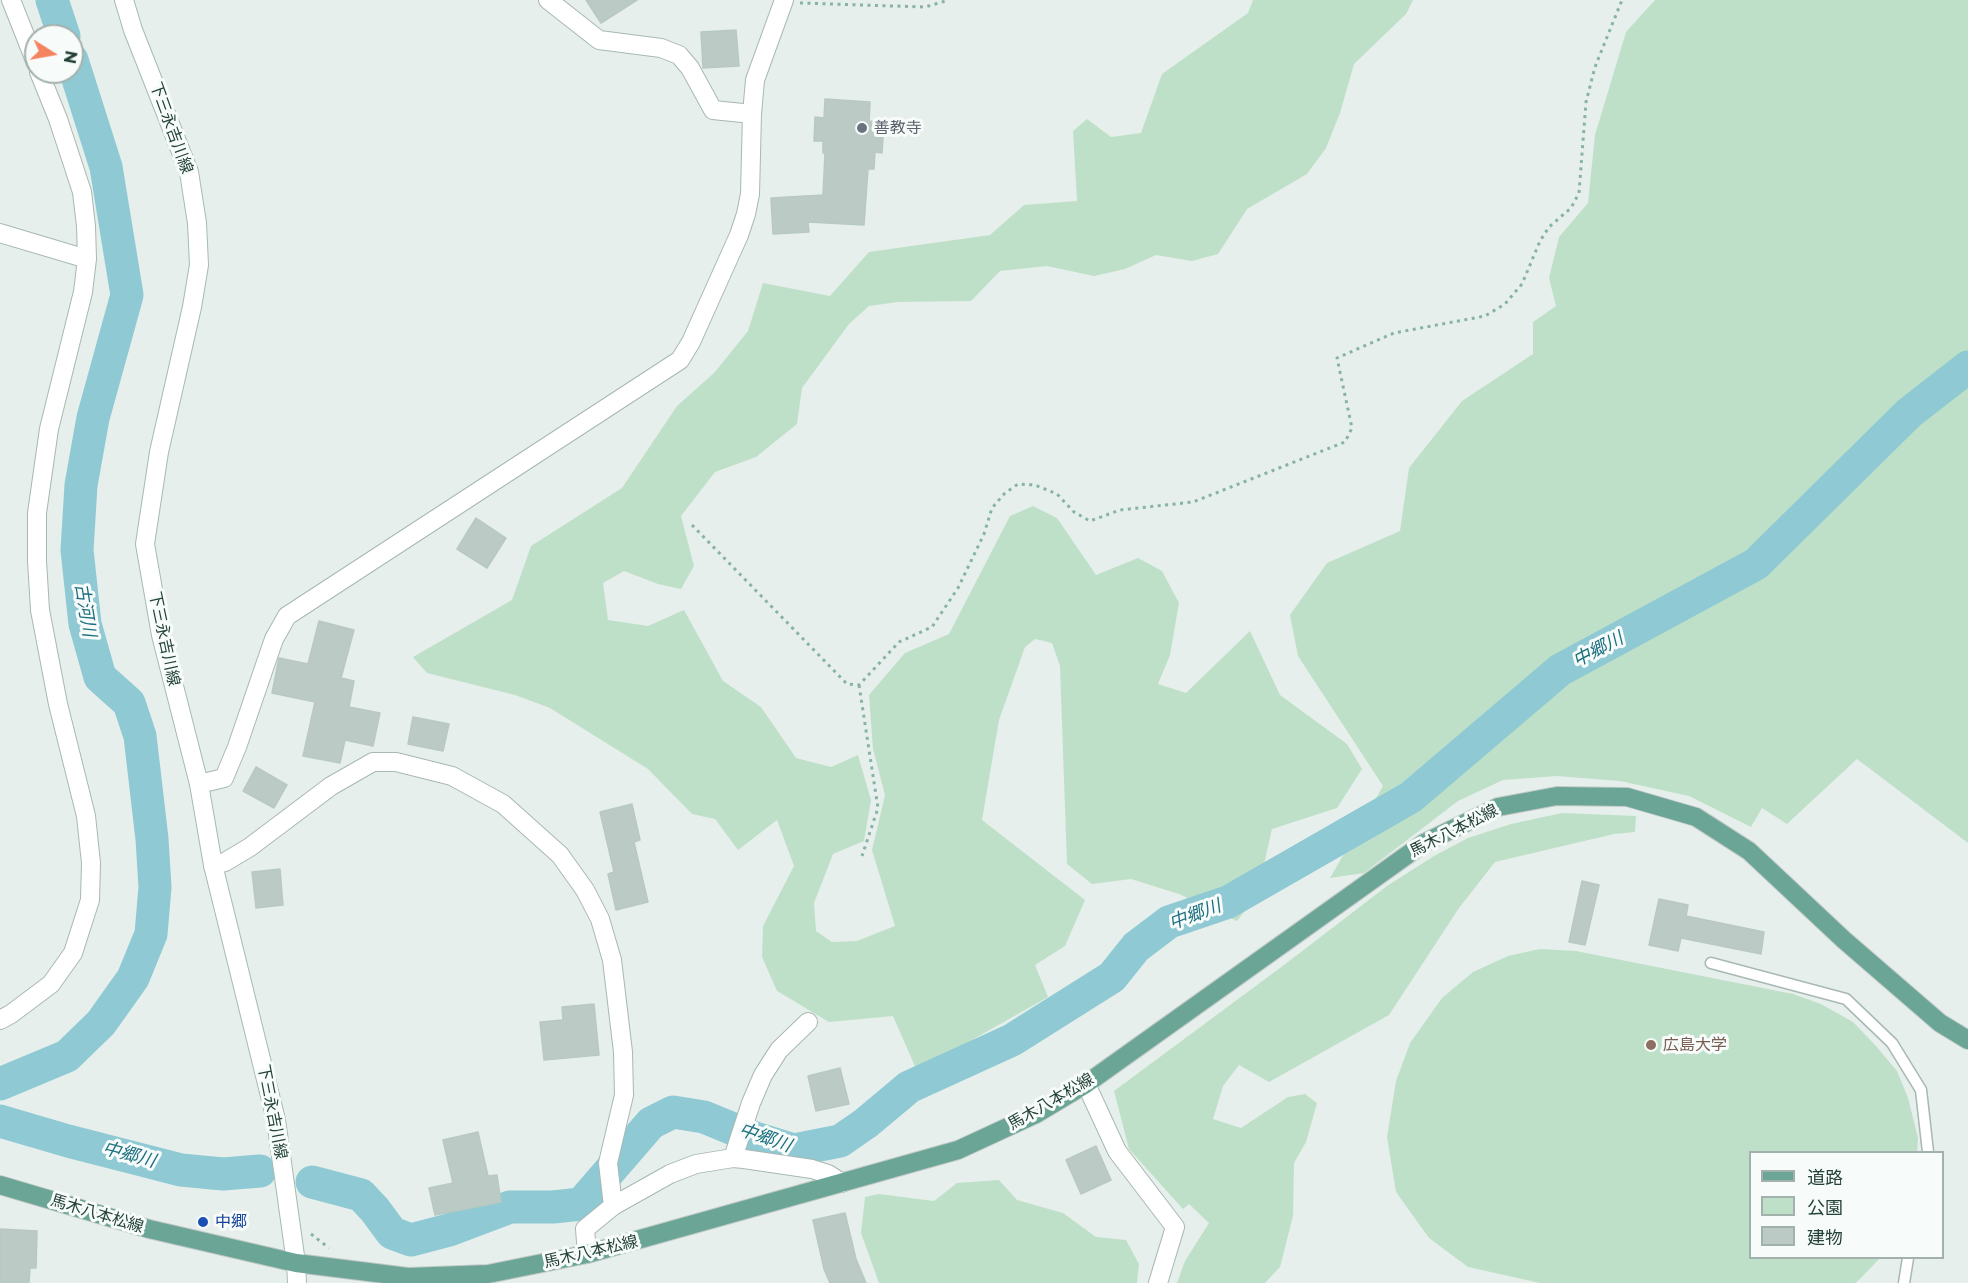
<!DOCTYPE html>
<html>
<head>
<meta charset="utf-8">
<style>
  body { margin:0 }
  #map { position:relative; width:1968px; height:1283px; overflow:hidden; background:#e6efeb; font-family:Montserrat,"Noto Sans JP",sans-serif }
  canvas { display:block }
  .legend { position:absolute; left:1749px; top:1151px; width:195px; height:108px; box-sizing:border-box; background:#f7fbf9; border:2px solid #a3b1ad; margin:0; padding:8px 10px; list-style:none; font-size:18px; color:#24423a }
  .legend li { display:flex; align-items:center; gap:12px; height:30px }
  .legend b { width:30px; border:2px solid #a3b1ad }
  .north { position:absolute; left:24px; top:24px; width:60px; height:60px; box-sizing:border-box; background:#f7fbf9; border:2px solid #a3b1ad; border-radius:50%; rotate:101deg; font-size:16px; font-weight:700; line-height:24px; text-align:center; color:#24423a }
  .north::after { content:''; display:block; margin:auto; width:21px; height:27px; background:#f4845f; clip-path:polygon(50% 0,100% 100%,50% 72%,0 100%) }
</style>
</head>
<body>
<div id="map">
<canvas width="1968" height="1283"></canvas>
<ul class="legend">
<li><b style="height:8px;background:#6aa596"></b>道路</li>
<li><b style="height:16px;background:#bfe0c8"></b>公園</li>
<li><b style="height:16px;background:#bbcac4"></b>建物</li>
</ul>
<div class="north">N</div>
</div>
<script>
const ctx = document.querySelector('canvas').getContext('2d');
ctx.lineJoin = 'round';
function fill(path, color) { ctx.fillStyle = color; ctx.fill(path, 'evenodd'); }
const shape = rows => new Path2D(rows.map(r => 'M' + r).join(''));
function trace(path, color, width, dash) { ctx.strokeStyle = color; ctx.lineWidth = width; ctx.lineCap = dash ? 'butt' : 'round'; ctx.setLineDash(dash || []); ctx.stroke(path); }
function write(font, color, halo, rows, align = 'center') {
  ctx.font = font + ' Montserrat,"Noto Sans JP",sans-serif'; ctx.lineWidth = 6; ctx.setLineDash([]); ctx.textBaseline = 'middle'; ctx.strokeStyle = halo; ctx.fillStyle = color; for (const [text, x, y, turn = 0] of rows) {
    ctx.save(); ctx.translate(x, y); ctx.rotate((+turn || 0) * Math.PI / 180); ctx.textAlign = isNaN(turn) ? turn : align; if (halo) ctx.strokeText(text, 0, 0); ctx.fillText(text, 0, 0); ctx.restore();
  }
}
fill(shape([
  [1253,0,1413,0,1406,14,1354,64,1340,113,1326,148,1307,174,1247,209,1218,254,1192,261,1156,255,1125,269,1094,276,1047,266,1000,271,971,301,898,302,869,306,849,324,802,388,797,424,756,457,715,472,681,516,694,566,681,589,658,584,624,571,603,583,608,620,648,626,684,610,723,681,761,707,796,758,831,767,858,755,871,800,864,841,833,854,814,903,816,931,832,942,857,941,895,926,872,850,885,795,873,749,869,695,905,653,949,634,1010,516,1033,506,1057,518,1096,575,1138,558,1162,571,1179,603,1170,655,1158,684,1186,693,1250,631,1280,695,1347,744,1362,769,1337,808,1272,829,1257,895,1237,921,1179,894,1131,879,1092,884,1067,864,1060,666,1052,643,1035,639,1025,647,999,720,982,820,1085,900,1065,946,1035,965,1048,997,917,1071,893,1016,829,1022,777,991,762,957,763,926,794,866,777,820,738,850,715,819,692,814,648,769,550,708,515,695,427,673,413,657,512,600,531,546,622,488,677,406,715,372,748,331,763,283,830,296,869,252,990,235,1024,205,1077,201,1073,131,1087,119,1111,137,1141,133,1162,74,1248,13],
  [1655,0,1968,0,1968,843,1857,759,1787,824,1762,808,1751,827,1689,796,1620,781,1557,776,1503,780,1458,801,1364,873,1330,878,1383,786,1298,656,1290,615,1327,563,1400,531,1409,468,1462,401,1533,354,1533,322,1556,306,1549,278,1559,237,1588,203,1595,135,1626,32],
  [1562,813,1636,816,1635,832,1614,834,1495,862,1459,908,1389,1015,1269,1082,1239,1065,1223,1086,1213,1119,1241,1128,1288,1097,1305,1094,1317,1103,1306,1142,1294,1163,1293,1216,1280,1267,1265,1283,1177,1283,1185,1261,1209,1223,1189,1204,1183,1209,1129,1149,1114,1091,1284,965,1387,886,1434,856,1468,838,1511,824],
  [1540,949,1576,951,1793,994,1821,1004,1853,1022,1876,1046,1897,1071,1908,1098,1918,1138,1917,1152,1750,1152,1750,1258,1880,1258,1860,1279,1855,1283,1540,1283,1468,1267,1429,1238,1396,1192,1387,1137,1396,1081,1410,1043,1442,998,1473,972,1508,956],
  [999,1180,1017,1200,1063,1213,1096,1237,1126,1240,1139,1264,1137,1283,879,1283,861,1233,865,1197,879,1194,934,1201,957,1183]
]), '#bfe0c8');
trace(shape([
  [52,0,64,36],
  [0,1084,67,1056,101,1023,133,978,151,934,155,887,152,839,140,736,129,703,100,677,85,624,77,550,81,485,93,418,127,295,106,167,72,60],
  [0,1121,68,1141,181,1170,223,1174,260,1171],
  [312,1182,361,1195,375,1210,392,1233,411,1240,449,1230,510,1207,553,1207,581,1204,651,1123,673,1112,704,1117,755,1138,794,1150,840,1141,866,1123,909,1087,1012,1040,1112,977,1136,947,1169,922,1228,902,1411,797,1560,670,1756,564,1909,413,1968,367]
]), '#8ec9d4', 33);
const building = shape([
  [586,0,637,0,601,23,586,0],
  [736,30,739,66,703,68,701,32,736,30],
  [825,99,870,102,869,121,884,122,882,153,875,152,874,169,868,169,864,225,808,222,809,232,773,234,771,198,823,195,825,153,823,153,823,141,814,141,815,117,824,118,825,99],
  [476,518,506,538,487,568,457,549,476,518],
  [319,621,354,630,341,678,354,681,349,707,380,713,373,746,345,740,340,763,303,756,315,702,272,693,279,658,308,664,319,621],
  [413,717,449,724,443,751,408,744,413,717],
  [256,767,287,785,274,808,243,791,256,767],
  [632,804,640,840,634,842,648,902,616,910,608,874,614,872,600,812,632,804],
  [280,869,283,905,256,908,252,872,280,869],
  [1582,881,1599,885,1585,945,1569,942,1582,881],
  [1659,899,1688,905,1686,916,1764,932,1761,954,1681,938,1678,951,1649,945,1659,899],
  [594,1004,599,1055,544,1060,540,1022,563,1020,562,1007,594,1004],
  [840,1068,849,1104,816,1111,808,1076,840,1068],
  [478,1132,488,1176,497,1175,501,1202,435,1215,429,1188,453,1183,443,1140,478,1132],
  [1096,1146,1111,1180,1081,1194,1066,1160,1096,1146],
  [845,1213,856,1259,866,1283,830,1283,824,1269,813,1220,845,1213],
  [0,1229,37,1231,36,1268,30,1268,29,1283,0,1283,0,1229]
]);
fill(building, '#bbcac4');
trace(building, '#b8c9c2', 1.5);
const service = shape([
  [1711,963,1846,999,1892,1043,1921,1090,1928,1152],
  [1904,1283,1908,1258]
]);
const minor = shape([
  [11,0,36,63],
  [548,0,599,40,661,48,679,55,690,68,713,110,752,114],
  [0,233,87,259],
  [199,784,224,778,237,747,274,639,287,616,680,360,691,342,739,235,746,214,750,194,752,114,755,80,784,0],
  [213,865,225,862,250,847,331,786,373,762,396,762,452,776,503,804,560,855,585,890,600,919,612,960,623,1052,624,1095,608,1163,613,1206],
  [0,1020,11,1014,51,984,73,953,90,900,91,863,86,816,58,704,40,610,37,561,37,513,49,429,83,292,87,259,86,226,82,192,58,119,39,72],
  [1086,1084,1117,1151,1175,1227,1158,1283],
  [733,1158,751,1103,763,1075,779,1050,808,1022],
  [587,1254,585,1229,613,1206,670,1174,696,1164,733,1158,744,1159,812,1169,828,1174,842,1183]
]);
const secondary = shape([
  [124,0,133,30,189,172,197,223,199,265,192,307,159,452,145,544,161,635,199,784,213,865,276,1120,296,1263,297,1283]
]);
const primary = shape([
  [0,1185,149,1229,296,1263,408,1277,488,1274,587,1254,958,1150,1036,1114,1086,1084,1424,843,1498,807,1557,796,1627,797,1696,817,1749,851,1844,940,1940,1023,1968,1040]
]);
trace(service, '#a8b8b2', 13);
trace(minor, '#a8b8b2', 20);
trace(secondary, '#a4bbb3', 20);
trace(primary, '#c2cac8', 20);
trace(shape([
  [800,3,925,7,949,0],
  [692,525,847,684,859,685,899,642,932,627,958,588,984,534,992,508,1005,493,1018,484,1035,485,1057,494,1074,512,1090,521,1120,510,1193,502,1345,442,1352,428,1337,358,1394,333,1485,316,1505,304,1522,284,1540,241,1549,227,1571,208,1579,193,1586,102,1595,67,1622,0],
  [859,685,878,808,862,856],
  [311,1234,329,1248]
]), '#86b3a5', 3, [3, 4.5]);
trace(service, '#fff', 10);
trace(minor, '#fff', 18);
trace(secondary, '#fff', 18);
trace(primary, '#6aa596', 18);
for (const [x, y, r, color] of [
  [862,128,6,"#6b7280"],
  [1651,1045,6,"#8d6e63"],
  [203,1222,6,"#1a4fb4"]
]) { const dot = new Path2D(); dot.arc(x, y, r, 0, 2 * Math.PI); ctx.fillStyle = color; ctx.fill(dot); trace(dot, '#f7fbf9', 2); }
write('16px', '#24423a', '#f7fbf9', [
  ["下三永吉川線",171,128,70],
  ["下三永吉川線",164,639,78],
  ["馬木八本松線",1454,831,-27],
  ["馬木八本松線",1051,1102,-30],
  ["下三永吉川線",272,1112,79],
  ["馬木八本松線",97,1214,17],
  ["馬木八本松線",591,1252,-13]
]);
write('16px', '#5b616d', '#f7fbf9', [
  ["善教寺",874,128]
], 'left');
write('16px', '#785e54', '#f7fbf9', [
  ["広島大学",1663,1045]
], 'left');
write('16px', '#164399', '#f7fbf9', [
  ["中郷",215,1222]
], 'left');
write('italic 18px', '#1c6f80', '#f7fbf9', [
  ["古河川",85,610,81],
  ["中郷川",1598,650,-28],
  ["中郷川",1195,915,-21],
  ["中郷川",765,1138,19],
  ["中郷川",129,1155,15]
]);
</script>
</body>
</html>
